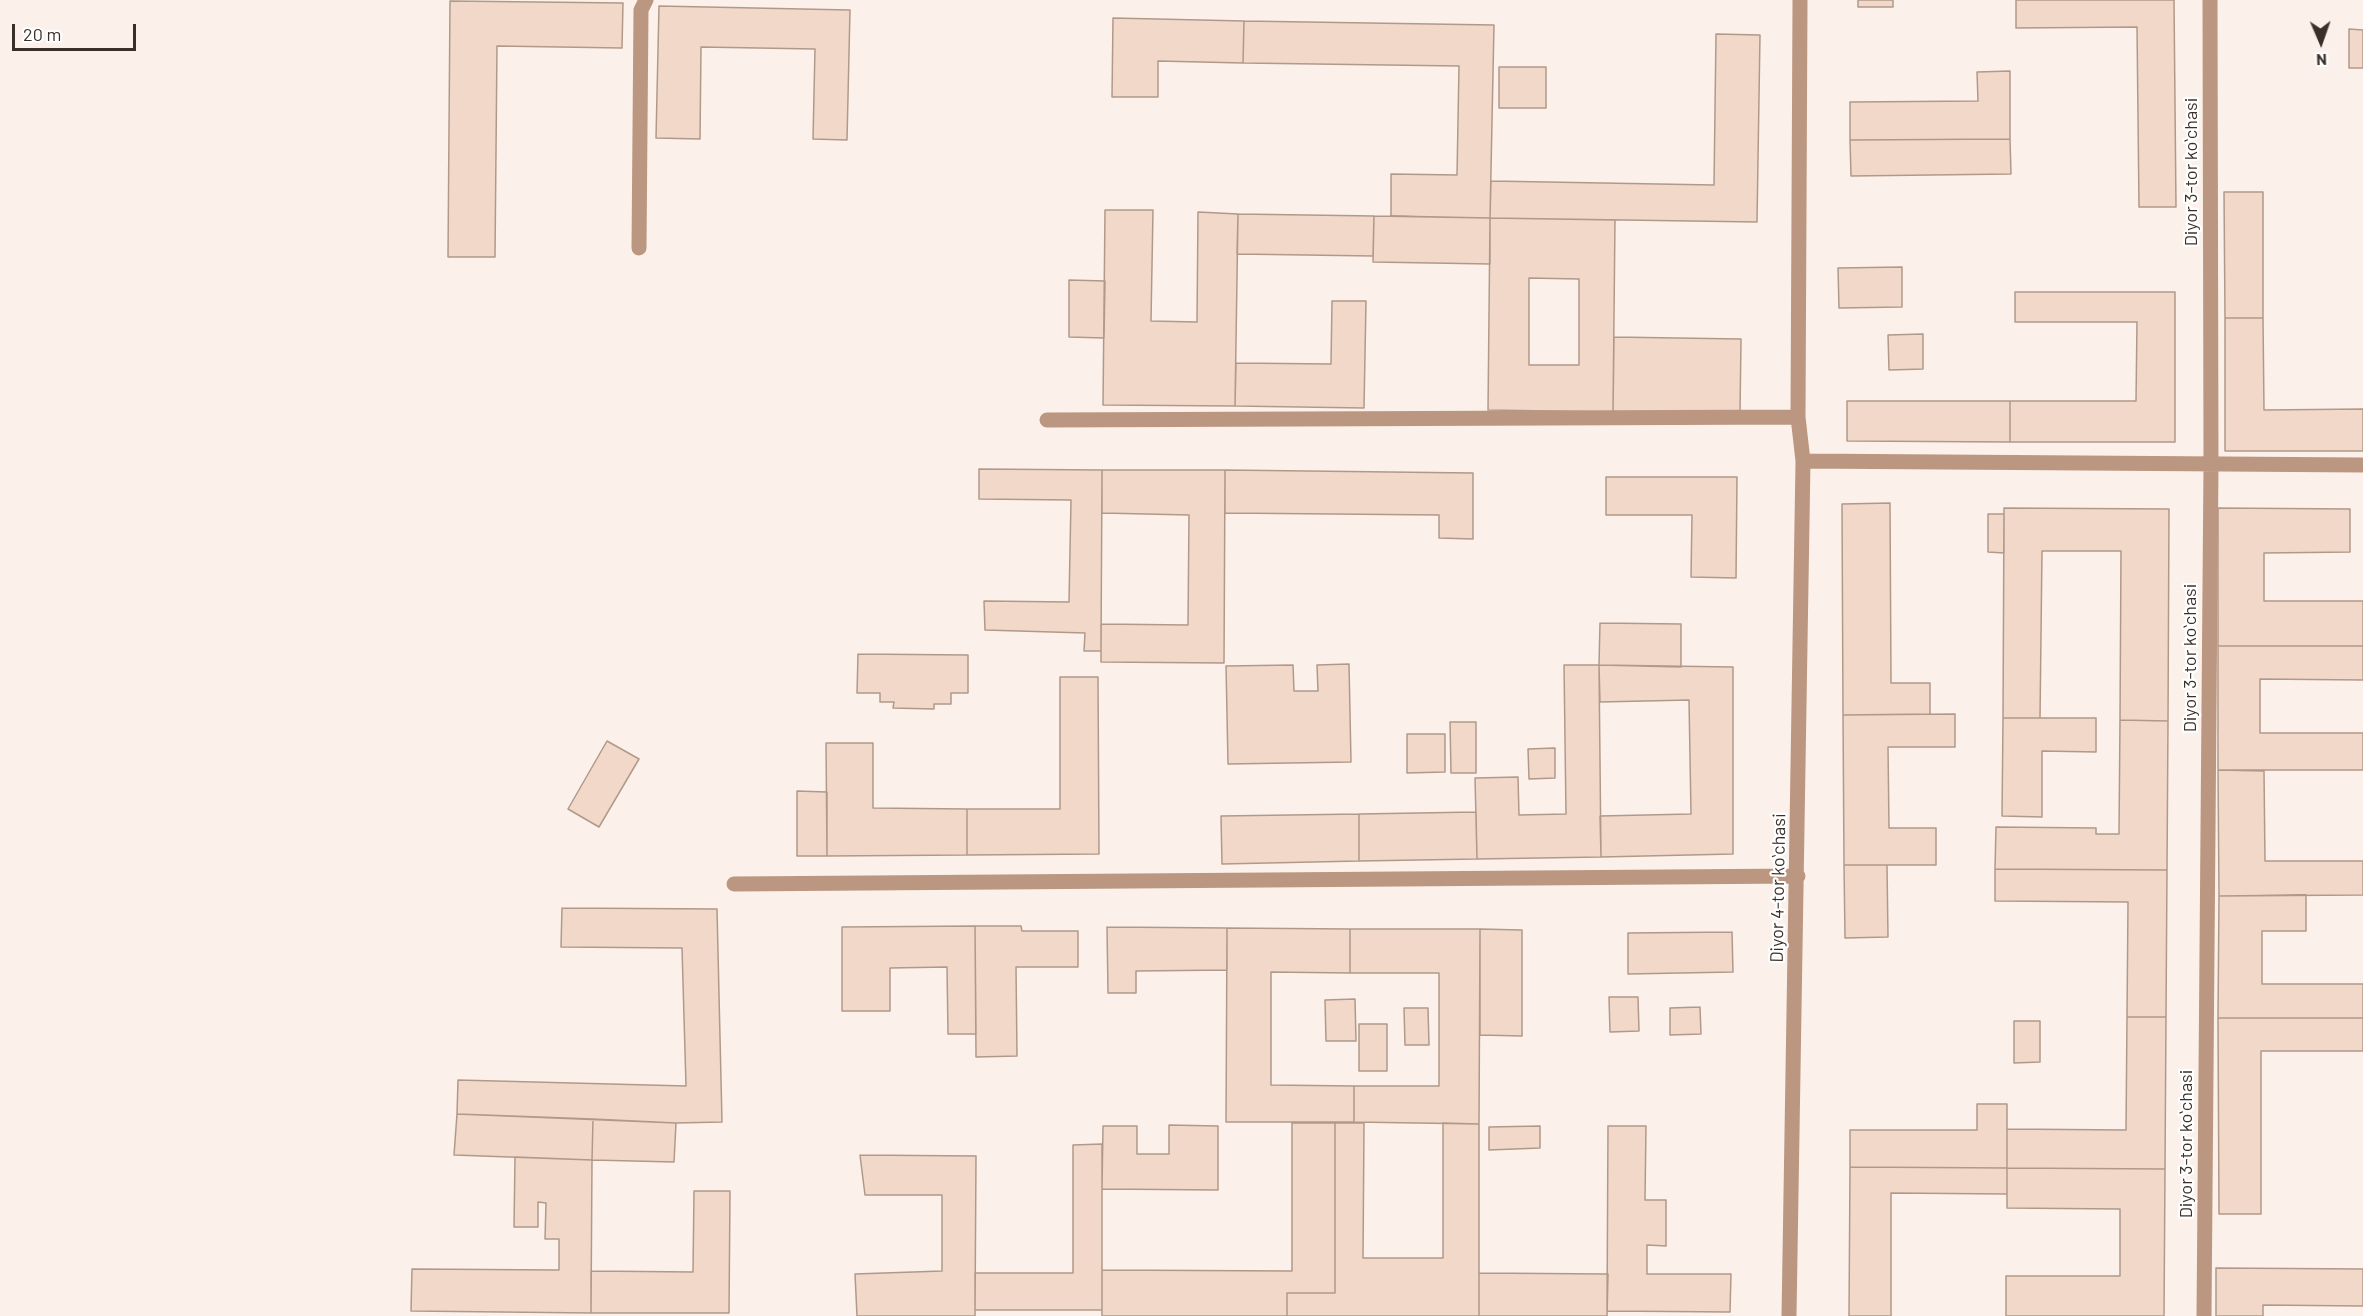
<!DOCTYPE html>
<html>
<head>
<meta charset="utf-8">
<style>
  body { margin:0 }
  #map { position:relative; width:2363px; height:1316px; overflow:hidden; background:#fbf1ea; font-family:Barlow,sans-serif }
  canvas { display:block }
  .north { position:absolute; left:2291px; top:12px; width:60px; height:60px; -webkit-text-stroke:4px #fff; paint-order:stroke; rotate:178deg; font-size:16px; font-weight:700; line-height:24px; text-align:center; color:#3a302a }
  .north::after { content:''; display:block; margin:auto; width:21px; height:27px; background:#3a302a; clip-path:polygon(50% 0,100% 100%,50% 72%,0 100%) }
  .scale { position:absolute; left:12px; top:24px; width:124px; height:27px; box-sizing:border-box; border:3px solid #3a302a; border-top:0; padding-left:8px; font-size:18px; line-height:21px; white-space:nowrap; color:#3a302a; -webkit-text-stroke:4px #fff; paint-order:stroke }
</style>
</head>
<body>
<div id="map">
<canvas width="2363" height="1316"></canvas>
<div class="north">N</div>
<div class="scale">20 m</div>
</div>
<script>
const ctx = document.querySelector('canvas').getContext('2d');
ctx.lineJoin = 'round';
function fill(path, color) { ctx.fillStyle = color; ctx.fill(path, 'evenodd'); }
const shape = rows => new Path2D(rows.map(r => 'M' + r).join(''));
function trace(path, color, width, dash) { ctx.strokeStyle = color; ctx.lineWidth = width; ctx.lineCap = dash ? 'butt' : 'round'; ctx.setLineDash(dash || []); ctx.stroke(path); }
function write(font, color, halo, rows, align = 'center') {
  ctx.font = font + ' Barlow,sans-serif'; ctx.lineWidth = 4.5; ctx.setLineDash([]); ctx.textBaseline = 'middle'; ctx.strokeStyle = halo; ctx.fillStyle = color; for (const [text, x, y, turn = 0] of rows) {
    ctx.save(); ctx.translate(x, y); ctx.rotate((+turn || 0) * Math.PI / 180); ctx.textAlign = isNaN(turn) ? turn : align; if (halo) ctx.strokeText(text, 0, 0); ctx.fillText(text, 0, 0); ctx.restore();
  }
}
const building = shape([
  [1858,0,1893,0,1893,7,1858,7,1858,0],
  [2016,0,2174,0,2176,207,2139,207,2137,27,2016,28,2016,0],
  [450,1,623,3,622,48,497,46,495,257,448,257,450,1],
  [659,6,850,10,847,140,813,139,815,49,701,47,700,139,656,138,659,6],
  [1113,18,1244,21,1243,63,1158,61,1158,97,1112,97,1113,18],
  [1244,21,1494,25,1490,218,1391,216,1391,174,1457,175,1459,66,1243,63,1244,21],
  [2349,29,2363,30,2363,68,2349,68,2349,29],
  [1716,34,1760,35,1757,222,1490,218,1491,181,1714,185,1716,34],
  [1499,67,1546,67,1546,108,1499,108,1499,67],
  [2010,71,2010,139,1850,140,1850,102,1978,101,1977,72,2010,71],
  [2010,139,2011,174,1851,176,1850,140,2010,139],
  [2224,192,2263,192,2263,318,2225,318,2224,192],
  [1105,210,1153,210,1151,321,1197,322,1198,212,1238,214,1235,406,1103,405,1105,210],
  [1238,214,1374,216,1373,256,1237,254,1238,214],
  [1374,216,1490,218,1490,264,1373,262,1374,216],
  [1490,218,1615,220,1613,412,1488,410,1490,218],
  [1529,278,1579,279,1579,365,1529,365,1529,278],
  [1902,267,1902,307,1839,308,1838,268,1902,267],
  [1069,280,1105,281,1104,338,1069,337,1069,280],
  [2015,292,2175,292,2175,442,2010,442,2010,401,2136,401,2137,322,2015,322,2015,292],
  [1332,301,1366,301,1364,408,1235,406,1236,363,1331,364,1332,301],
  [2225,318,2263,318,2264,410,2363,409,2363,451,2225,451,2225,318],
  [1923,334,1923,369,1889,370,1888,335,1923,334],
  [1614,337,1741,339,1740,413,1613,412,1614,337],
  [1847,401,2010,401,2010,442,1847,441,1847,401],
  [979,469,1102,470,1101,651,1084,651,1085,633,985,630,984,601,1069,602,1071,500,979,499,979,469],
  [1102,470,1225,470,1224,663,1101,662,1101,624,1188,625,1189,515,1102,513,1102,470],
  [1225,470,1473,473,1473,539,1439,538,1439,515,1225,513,1225,470],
  [1606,477,1737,477,1736,578,1691,577,1692,515,1606,515,1606,477],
  [1890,503,1891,683,1930,683,1930,714,1843,715,1842,504,1890,503],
  [2004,508,2169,509,2168,721,2120,720,2121,551,2042,551,2040,718,2003,718,2004,508],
  [2218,508,2350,509,2350,552,2264,553,2264,601,2363,601,2363,646,2218,646,2218,508],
  [1988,514,2004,514,2004,553,1988,552,1988,514],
  [1600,623,1681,624,1681,667,1599,665,1600,623],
  [2218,646,2363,646,2363,680,2260,679,2260,733,2363,733,2363,770,2218,770,2218,646],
  [858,654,968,655,968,693,951,693,951,704,934,704,934,709,893,708,894,702,880,702,880,693,857,693,858,654],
  [1349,664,1351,762,1228,764,1226,666,1293,665,1294,691,1318,691,1317,665,1349,664],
  [1564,665,1599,665,1601,857,1477,859,1475,778,1518,777,1519,815,1566,814,1564,665],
  [1599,665,1733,667,1733,854,1601,857,1600,816,1691,814,1689,700,1600,702,1599,665],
  [1060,677,1098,677,1099,854,967,855,967,809,1060,809,1060,677],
  [1955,714,1955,747,1888,747,1889,828,1936,828,1936,865,1844,865,1843,715,1955,714],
  [2003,718,2096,718,2096,752,2042,751,2042,817,2002,816,2003,718],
  [2120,720,2168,721,2167,870,1995,869,1996,827,2096,828,2096,834,2119,834,2120,720],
  [1450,722,1476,722,1476,773,1451,773,1450,722],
  [1407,734,1445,734,1445,772,1407,773,1407,734],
  [607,741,639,759,599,827,568,809,607,741],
  [826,743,873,743,873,808,967,809,967,855,827,856,826,743],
  [1555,748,1555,778,1529,779,1528,749,1555,748],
  [2218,770,2264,771,2265,861,2363,861,2363,895,2219,896,2218,770],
  [797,791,827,792,827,856,797,856,797,791],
  [1476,812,1477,859,1359,861,1359,814,1476,812],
  [1359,814,1359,861,1222,864,1221,816,1359,814],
  [1844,865,1887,865,1888,937,1845,938,1844,865],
  [1995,869,2167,870,2166,1017,2127,1017,2128,902,1995,901,1995,869],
  [2306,895,2306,931,2262,931,2262,984,2363,984,2363,1018,2218,1018,2219,896,2306,895],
  [562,908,717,909,722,1122,676,1123,457,1114,458,1080,686,1086,682,948,561,947,562,908],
  [975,926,1021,926,1022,931,1078,931,1078,967,1016,967,1017,1056,976,1057,975,926],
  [975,926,976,1034,948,1034,947,967,890,968,890,1011,842,1011,842,927,975,926],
  [1107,927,1227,928,1227,970,1136,971,1136,993,1108,993,1107,927],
  [1227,928,1350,929,1350,973,1271,972,1271,1085,1354,1086,1354,1122,1226,1122,1227,928],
  [1350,929,1480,929,1479,1124,1354,1122,1354,1086,1439,1086,1439,973,1350,973,1350,929],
  [1480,929,1522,930,1522,1036,1480,1035,1480,929],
  [1732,932,1733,972,1628,974,1628,933,1732,932],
  [1609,997,1638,997,1639,1031,1610,1032,1609,997],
  [1355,999,1356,1041,1326,1041,1325,1000,1355,999],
  [1700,1007,1701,1034,1670,1035,1670,1008,1700,1007],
  [1404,1008,1428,1008,1429,1045,1405,1045,1404,1008],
  [2127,1017,2166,1017,2165,1169,2007,1168,2007,1129,2126,1130,2127,1017],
  [2218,1018,2363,1018,2363,1051,2261,1051,2261,1214,2219,1214,2218,1018],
  [2014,1021,2040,1021,2040,1062,2014,1063,2014,1021],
  [1359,1024,1387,1024,1387,1071,1359,1071,1359,1024],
  [1977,1104,2007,1104,2007,1168,1850,1167,1850,1130,1977,1130,1977,1104],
  [457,1114,593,1119,592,1160,454,1155,457,1114],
  [593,1119,676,1123,674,1162,592,1160,593,1119],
  [1292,1123,1335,1123,1335,1293,1287,1293,1287,1316,1102,1316,1102,1270,1292,1271,1292,1123],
  [1335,1123,1364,1123,1363,1258,1443,1258,1443,1123,1479,1124,1479,1316,1287,1316,1287,1293,1335,1293,1335,1123],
  [1169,1125,1218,1126,1218,1190,1102,1189,1103,1126,1137,1126,1137,1154,1169,1154,1169,1125],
  [1540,1126,1540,1148,1489,1150,1489,1127,1540,1126],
  [1608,1126,1646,1126,1645,1200,1666,1200,1666,1246,1647,1245,1647,1274,1731,1274,1730,1312,1607,1311,1608,1126],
  [1102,1144,1102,1310,975,1310,975,1273,1073,1273,1073,1145,1102,1144],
  [860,1155,976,1156,975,1316,857,1316,855,1274,942,1271,942,1195,865,1195,860,1155],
  [515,1157,592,1160,591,1313,411,1311,412,1269,559,1270,559,1239,545,1239,546,1203,538,1202,538,1227,514,1227,515,1157],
  [1850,1167,2007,1168,2007,1194,1891,1193,1891,1316,1849,1316,1850,1167],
  [2007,1168,2165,1169,2164,1316,2006,1316,2006,1276,2120,1276,2120,1209,2007,1208,2007,1168],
  [694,1191,730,1191,729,1313,591,1313,591,1271,693,1272,694,1191],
  [2216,1268,2363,1269,2363,1306,2263,1305,2263,1316,2216,1316,2216,1268],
  [1479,1273,1608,1274,1607,1316,1479,1316,1479,1273]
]);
fill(building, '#f2d8c8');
trace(building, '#b1998a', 1.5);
trace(shape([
  [639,248,641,10,646,0],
  [1047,420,1798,417],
  [1803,461,2363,465],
  [734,884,1798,876],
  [1789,1316,1803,461,1798,417,1800,0],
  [2204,1316,2211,464,2210,0]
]), '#bb9781', 15);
write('18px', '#3a302a', '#fff', [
  ["Diyor 3-tor koʻchasi",2191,172,-90],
  ["Diyor 3-tor koʻchasi",2190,658,-90],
  ["Diyor 4-tor koʻchasi",1778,888,-89],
  ["Diyor 3-tor koʻchasi",2186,1144,-90]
]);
</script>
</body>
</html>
